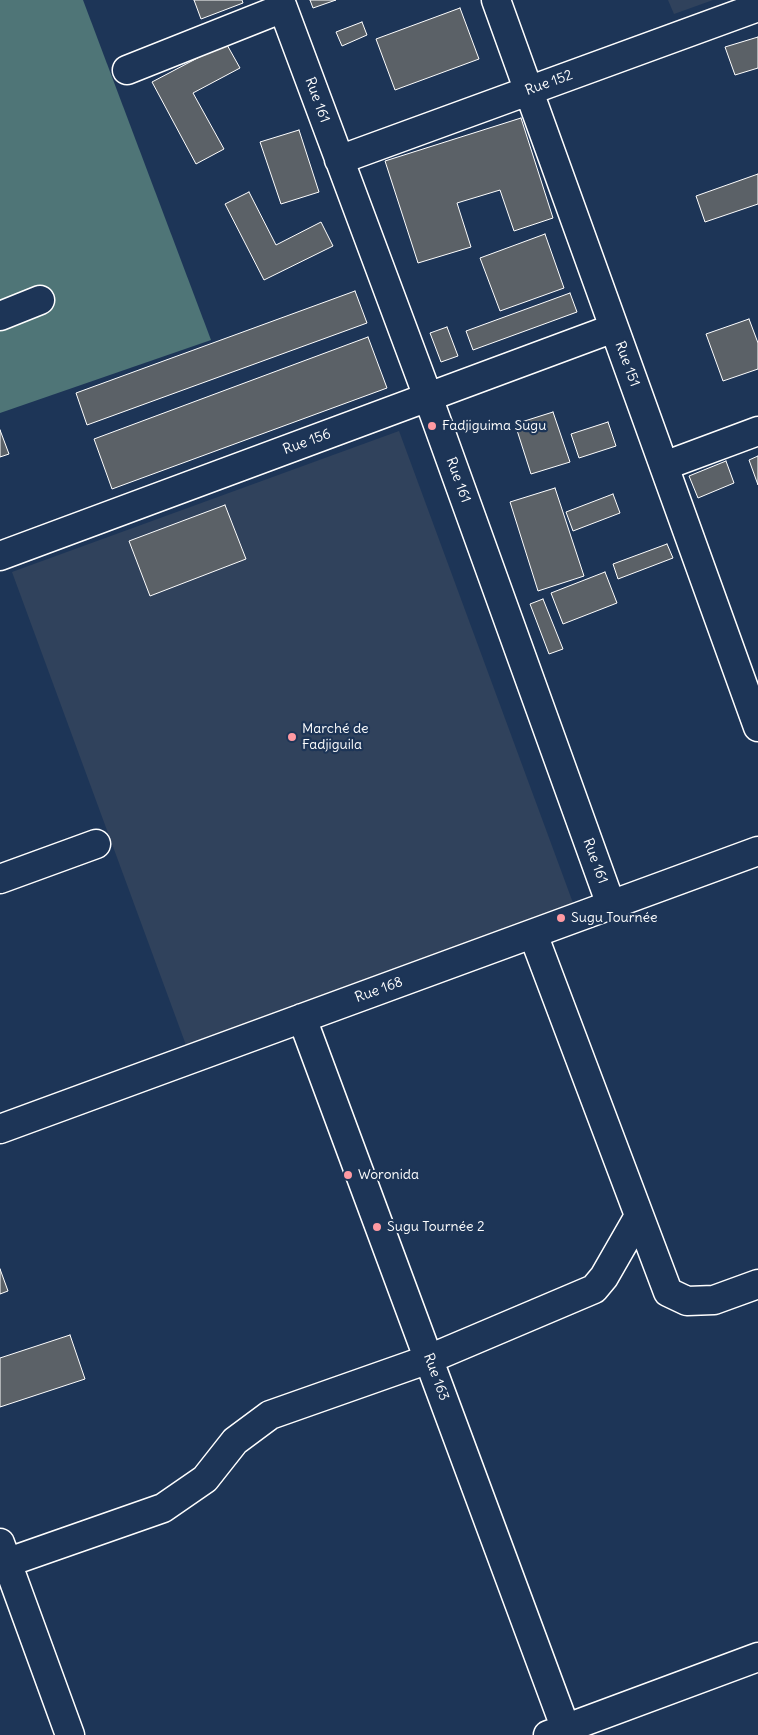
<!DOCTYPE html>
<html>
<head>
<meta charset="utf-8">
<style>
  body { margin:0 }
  canvas { display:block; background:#1d3557 }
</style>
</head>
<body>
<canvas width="758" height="1735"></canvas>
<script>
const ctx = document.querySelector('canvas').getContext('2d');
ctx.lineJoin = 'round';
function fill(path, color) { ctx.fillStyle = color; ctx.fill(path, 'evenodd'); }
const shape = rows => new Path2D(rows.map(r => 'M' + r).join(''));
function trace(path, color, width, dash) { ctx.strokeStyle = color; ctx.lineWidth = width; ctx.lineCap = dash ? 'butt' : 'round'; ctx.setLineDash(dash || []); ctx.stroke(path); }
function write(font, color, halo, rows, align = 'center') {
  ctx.font = font + ' Delius,sans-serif'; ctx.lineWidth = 4.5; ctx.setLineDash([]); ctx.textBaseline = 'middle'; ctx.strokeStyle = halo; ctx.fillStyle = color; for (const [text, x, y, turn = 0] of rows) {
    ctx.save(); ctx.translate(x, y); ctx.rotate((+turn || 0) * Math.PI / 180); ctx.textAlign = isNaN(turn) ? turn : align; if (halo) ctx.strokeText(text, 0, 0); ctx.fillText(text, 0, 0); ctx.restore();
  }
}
fill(shape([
  [668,0,713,0,674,14],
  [399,431,573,903,186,1045,12,572]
]), '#30425c');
fill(shape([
  [0,0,83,0,211,340,0,413]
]), '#4f7577');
const building = shape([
  [194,0,242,0,243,3,201,19,194,0],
  [310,0,336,0,313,8,310,0],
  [460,8,479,59,395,90,376,39,460,8],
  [362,22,367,35,342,46,336,32,362,22],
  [758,37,758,68,735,75,725,47,758,37],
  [226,43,240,68,193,93,224,149,196,164,152,82,226,43],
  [521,118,553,218,514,231,500,190,457,203,471,247,418,263,385,161,521,118],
  [299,130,319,192,281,204,260,142,299,130],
  [758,174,758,204,705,222,696,196,758,174],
  [249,192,276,245,321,222,333,246,264,280,225,204,249,192],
  [545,234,564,288,500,311,480,258,545,234],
  [355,291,367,323,87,425,76,393,355,291],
  [570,293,577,312,473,350,466,331,570,293],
  [749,319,758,343,758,369,723,381,706,334,749,319],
  [447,327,458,356,441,362,430,333,447,327],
  [368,337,387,388,112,489,94,439,368,337],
  [553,412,570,462,531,474,515,424,553,412],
  [608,422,616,446,579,458,571,434,608,422],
  [0,430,9,454,0,457,0,430],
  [758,456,758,485,749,460,758,456],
  [726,461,734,483,698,498,689,476,726,461],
  [555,488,584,576,538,591,510,502,555,488],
  [613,494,620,513,573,531,566,512,613,494],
  [225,505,246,559,150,596,129,541,225,505],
  [667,544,673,558,618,579,613,564,667,544],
  [605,572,617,603,563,624,551,593,605,572],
  [543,599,563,649,549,654,530,604,543,599],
  [0,1269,8,1291,0,1294,0,1269],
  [70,1335,85,1379,0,1407,0,1358,70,1335]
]);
fill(building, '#5b6167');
trace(building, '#fff', 1);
const minor = shape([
  [280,0,428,397,611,905],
  [496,0,758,727],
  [127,70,283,8],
  [339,160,758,7],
  [0,316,40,300],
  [664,466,758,431],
  [0,556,614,328],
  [0,879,96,844],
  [533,934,668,1292,687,1301,714,1300,758,1284],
  [302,1018,568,1735],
  [0,1129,758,851],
  [0,1543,70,1735],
  [0,1565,163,1508,205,1479,235,1441,270,1415,429,1359,594,1289,604,1277,639,1216],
  [548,1735,758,1657]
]);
trace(minor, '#fff', 31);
trace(minor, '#1d3557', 28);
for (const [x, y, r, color] of [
  [432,426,5,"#ff9aa2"],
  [292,737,5,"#ff9aa2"],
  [561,918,5,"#ff9aa2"],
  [348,1175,5,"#ff9aa2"],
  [377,1227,5,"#ff9aa2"]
]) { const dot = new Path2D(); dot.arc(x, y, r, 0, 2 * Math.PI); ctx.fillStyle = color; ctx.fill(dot); trace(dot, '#1d3557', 2); }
write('14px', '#fff', '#1d3557', [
  ["Rue 152",549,83,-20],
  ["Rue 161",317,100,70],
  ["Rue 151",627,364,70],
  ["Rue 156",307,442,-20],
  ["Rue 161",458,480,70],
  ["Rue 161",595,861,70],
  ["Rue 168",379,990,-20],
  ["Rue 163",436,1377,70]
]);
write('14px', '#fff', '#1d3557', [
  ["Fadjiguima Sugu",442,426],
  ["Marché de",302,729],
  ["Fadjiguila",302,745],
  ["Sugu Tournée",571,918],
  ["Woronida",358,1175],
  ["Sugu Tournée 2",387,1227]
], 'left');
</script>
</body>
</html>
